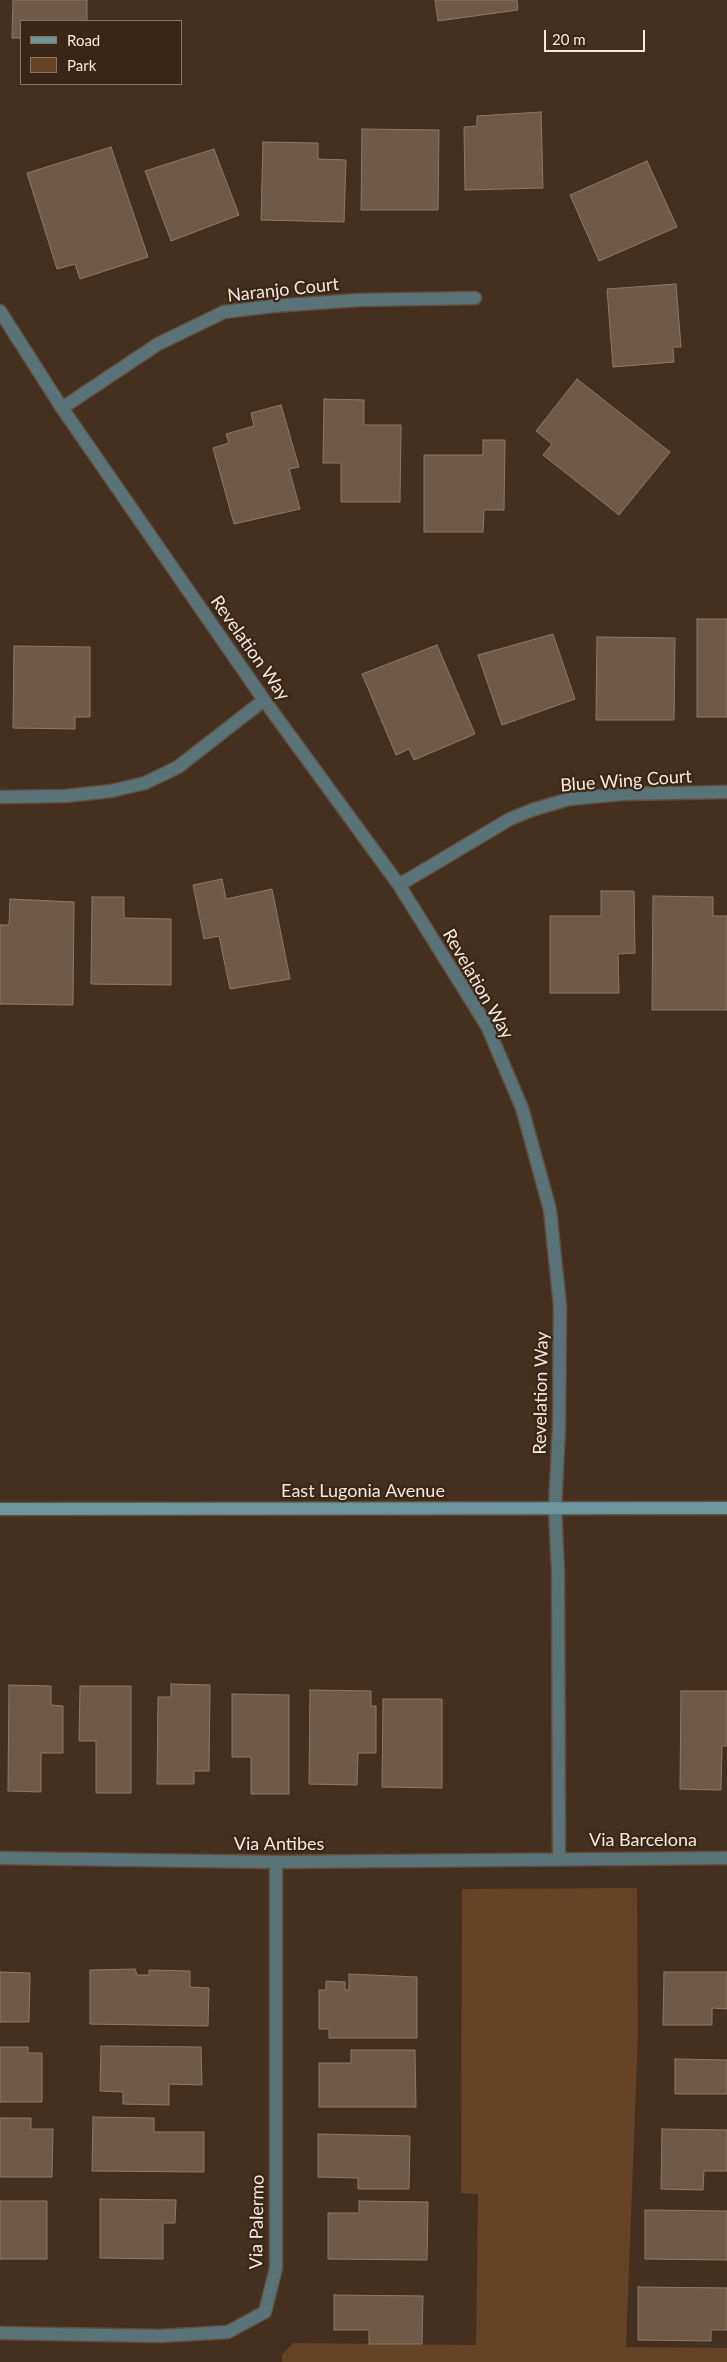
<!DOCTYPE html>
<html>
<head>
<meta charset="utf-8">
<style>
  body { margin:0 }
  #map { position:relative; width:727px; height:2362px; overflow:hidden; background:#45301f; font-family:Lato,sans-serif }
  canvas { display:block }
  .legend { position:absolute; left:20px; top:20px; width:162px; height:65px; box-sizing:border-box; background:#3a2615; border:1px solid #867466; margin:0; padding:6px 9px; list-style:none; font-size:15px; color:#f7e9df }
  .legend li { display:flex; align-items:center; gap:10px; height:25px }
  .legend b { width:25px; border:1px solid #867466 }
  .scale { position:absolute; left:544px; top:30px; width:101px; height:22px; box-sizing:border-box; border:2px solid #f7e9df; border-top:0; padding-left:6px; font-size:15px; line-height:18px; white-space:nowrap; color:#f7e9df; -webkit-text-stroke:4px #3a2615; paint-order:stroke }
</style>
</head>
<body>
<div id="map">
<canvas width="727" height="2362"></canvas>
<ul class="legend">
<li><b style="height:6px;background:#6c959d"></b>Road</li>
<li><b style="height:14px;background:#644327"></b>Park</li>
</ul>
<div class="scale">20 m</div>
</div>
<script>
const ctx = document.querySelector('canvas').getContext('2d');
ctx.lineJoin = 'round';
function fill(path, color) { ctx.fillStyle = color; ctx.fill(path, 'evenodd'); }
const shape = rows => new Path2D(rows.map(r => 'M' + r).join(''));
function trace(path, color, width, dash) { ctx.strokeStyle = color; ctx.lineWidth = width; ctx.lineCap = dash ? 'butt' : 'round'; ctx.setLineDash(dash || []); ctx.stroke(path); }
function write(font, color, halo, rows, align = 'center') {
  ctx.font = font + ' Lato,sans-serif'; ctx.lineWidth = 4.5; ctx.setLineDash([]); ctx.textBaseline = 'middle'; ctx.strokeStyle = halo; ctx.fillStyle = color; for (const [text, x, y, turn = 0] of rows) {
    ctx.save(); ctx.translate(x, y); ctx.rotate((+turn || 0) * Math.PI / 180); ctx.textAlign = isNaN(turn) ? turn : align; if (halo) ctx.strokeText(text, 0, 0); ctx.fillText(text, 0, 0); ctx.restore();
  }
}
fill(shape([
  [637,1888,638,2034,626,2347,727,2348,727,2362,282,2362,282,2355,293,2343,476,2345,478,2194,461,2193,462,1889]
]), '#644327');
const building = shape([
  [13,0,87,0,87,21,21,21,21,38,12,38,13,0],
  [435,0,517,0,518,10,438,21,435,0],
  [541,112,543,188,465,190,464,127,477,126,477,116,541,112],
  [362,129,439,130,438,210,361,210,362,129],
  [263,142,318,143,318,159,346,160,344,222,261,220,263,142],
  [111,147,148,257,80,279,75,264,57,269,27,173,111,147],
  [214,149,239,215,171,241,145,171,214,149],
  [647,161,677,227,599,261,570,195,647,161],
  [676,284,681,347,673,347,674,362,613,367,607,289,676,284],
  [577,379,670,452,619,515,543,455,552,444,536,431,577,379],
  [324,399,364,400,364,425,401,425,400,502,341,502,341,463,323,463,324,399],
  [281,405,299,467,289,469,300,509,234,524,213,448,229,443,226,434,254,426,251,413,281,405],
  [483,440,505,440,504,510,484,510,483,532,424,532,424,455,483,455,483,440],
  [697,619,727,619,727,717,697,717,697,619],
  [553,634,575,699,502,725,478,655,553,634],
  [597,637,675,638,674,720,596,720,597,637],
  [437,645,475,734,414,760,409,749,396,755,362,674,437,645],
  [14,646,90,647,90,717,75,717,75,729,13,728,14,646],
  [222,879,226,899,272,889,290,979,230,989,219,936,204,939,193,885,222,879],
  [601,891,634,891,635,953,618,954,619,993,550,993,550,916,601,916,601,891],
  [653,896,713,897,713,916,727,916,727,1010,652,1010,653,896],
  [92,897,124,897,124,918,171,919,171,985,91,984,92,897],
  [10,899,74,902,73,1005,0,1004,0,925,9,925,10,899],
  [171,1684,210,1685,209,1771,194,1771,194,1784,157,1784,158,1697,171,1697,171,1684],
  [9,1685,51,1686,51,1705,63,1706,63,1753,41,1753,41,1792,8,1791,9,1685],
  [80,1686,131,1686,131,1793,96,1793,96,1741,79,1741,80,1686],
  [310,1690,371,1691,371,1706,376,1706,376,1753,358,1753,357,1785,309,1784,310,1690],
  [681,1691,727,1691,727,1746,722,1746,721,1790,680,1789,681,1691],
  [232,1694,289,1695,289,1794,251,1794,251,1757,232,1757,232,1694],
  [383,1699,442,1699,442,1788,382,1787,383,1699],
  [135,1969,137,1975,149,1975,149,1970,190,1971,190,1987,209,1988,208,2026,90,2024,90,1970,135,1969],
  [0,1972,30,1973,29,2022,0,2022,0,1972],
  [664,1972,727,1972,727,2009,712,2008,712,2025,663,2025,664,1972],
  [349,1974,417,1977,417,2038,329,2038,329,2029,319,2029,319,1990,326,1990,326,1981,345,1982,345,1990,349,1990,349,1974],
  [101,2046,201,2047,202,2085,169,2084,169,2105,123,2104,123,2092,100,2091,101,2046],
  [0,2047,28,2047,28,2053,42,2053,42,2102,0,2102,0,2047],
  [351,2050,415,2050,416,2107,319,2107,319,2063,351,2063,351,2050],
  [675,2059,727,2060,727,2094,675,2094,675,2059],
  [93,2117,154,2118,154,2132,204,2132,204,2172,92,2171,93,2117],
  [0,2118,31,2118,31,2129,53,2129,52,2177,0,2177,0,2118],
  [662,2129,727,2130,727,2171,704,2171,703,2190,661,2189,662,2129],
  [318,2134,410,2136,409,2189,358,2189,358,2178,318,2177,318,2134],
  [100,2199,176,2200,175,2223,163,2223,163,2259,100,2258,100,2199],
  [0,2201,47,2201,47,2259,0,2259,0,2201],
  [359,2201,428,2202,427,2260,328,2259,328,2213,359,2213,359,2201],
  [645,2210,727,2211,727,2260,645,2259,645,2210],
  [638,2287,727,2288,727,2330,711,2330,711,2341,638,2340,638,2287],
  [334,2295,423,2296,422,2344,369,2344,369,2330,334,2330,334,2295]
]);
fill(building, '#705946');
trace(building, '#917865', 1);
const minor = shape([
  [0,311,62,408,264,700,399,885,487,1026,522,1108,550,1210,560,1306,559,1426,555,1508,558,1572,559,1858],
  [62,408,158,344,224,312,273,306,359,300,475,298],
  [0,797,65,796,111,791,145,783,178,767,264,700],
  [399,885,510,819,532,810,569,799,622,794,727,792],
  [0,1858,276,1862,727,1858],
  [0,2333,160,2336,228,2332,265,2312,276,2268,276,1862]
]);
const secondary = shape([
  [0,1509,727,1508]
]);
trace(minor, '#614e3e', 15);
trace(secondary, '#614e3e', 15);
trace(minor, '#597378', 12);
trace(secondary, '#6c959d', 12);
write('18px', '#f7e9df', '#3a2615', [
  ["Naranjo Court",283,290,-6],
  ["Revelation Way",250,648,55],
  ["Blue Wing Court",626,781,-4],
  ["Revelation Way",478,984,60],
  ["Revelation Way",541,1393,-89],
  ["East Lugonia Avenue",363,1491],
  ["Via Barcelona",643,1840],
  ["Via Antibes",279,1844],
  ["Via Palermo",257,2222,-89]
]);
</script>
</body>
</html>
